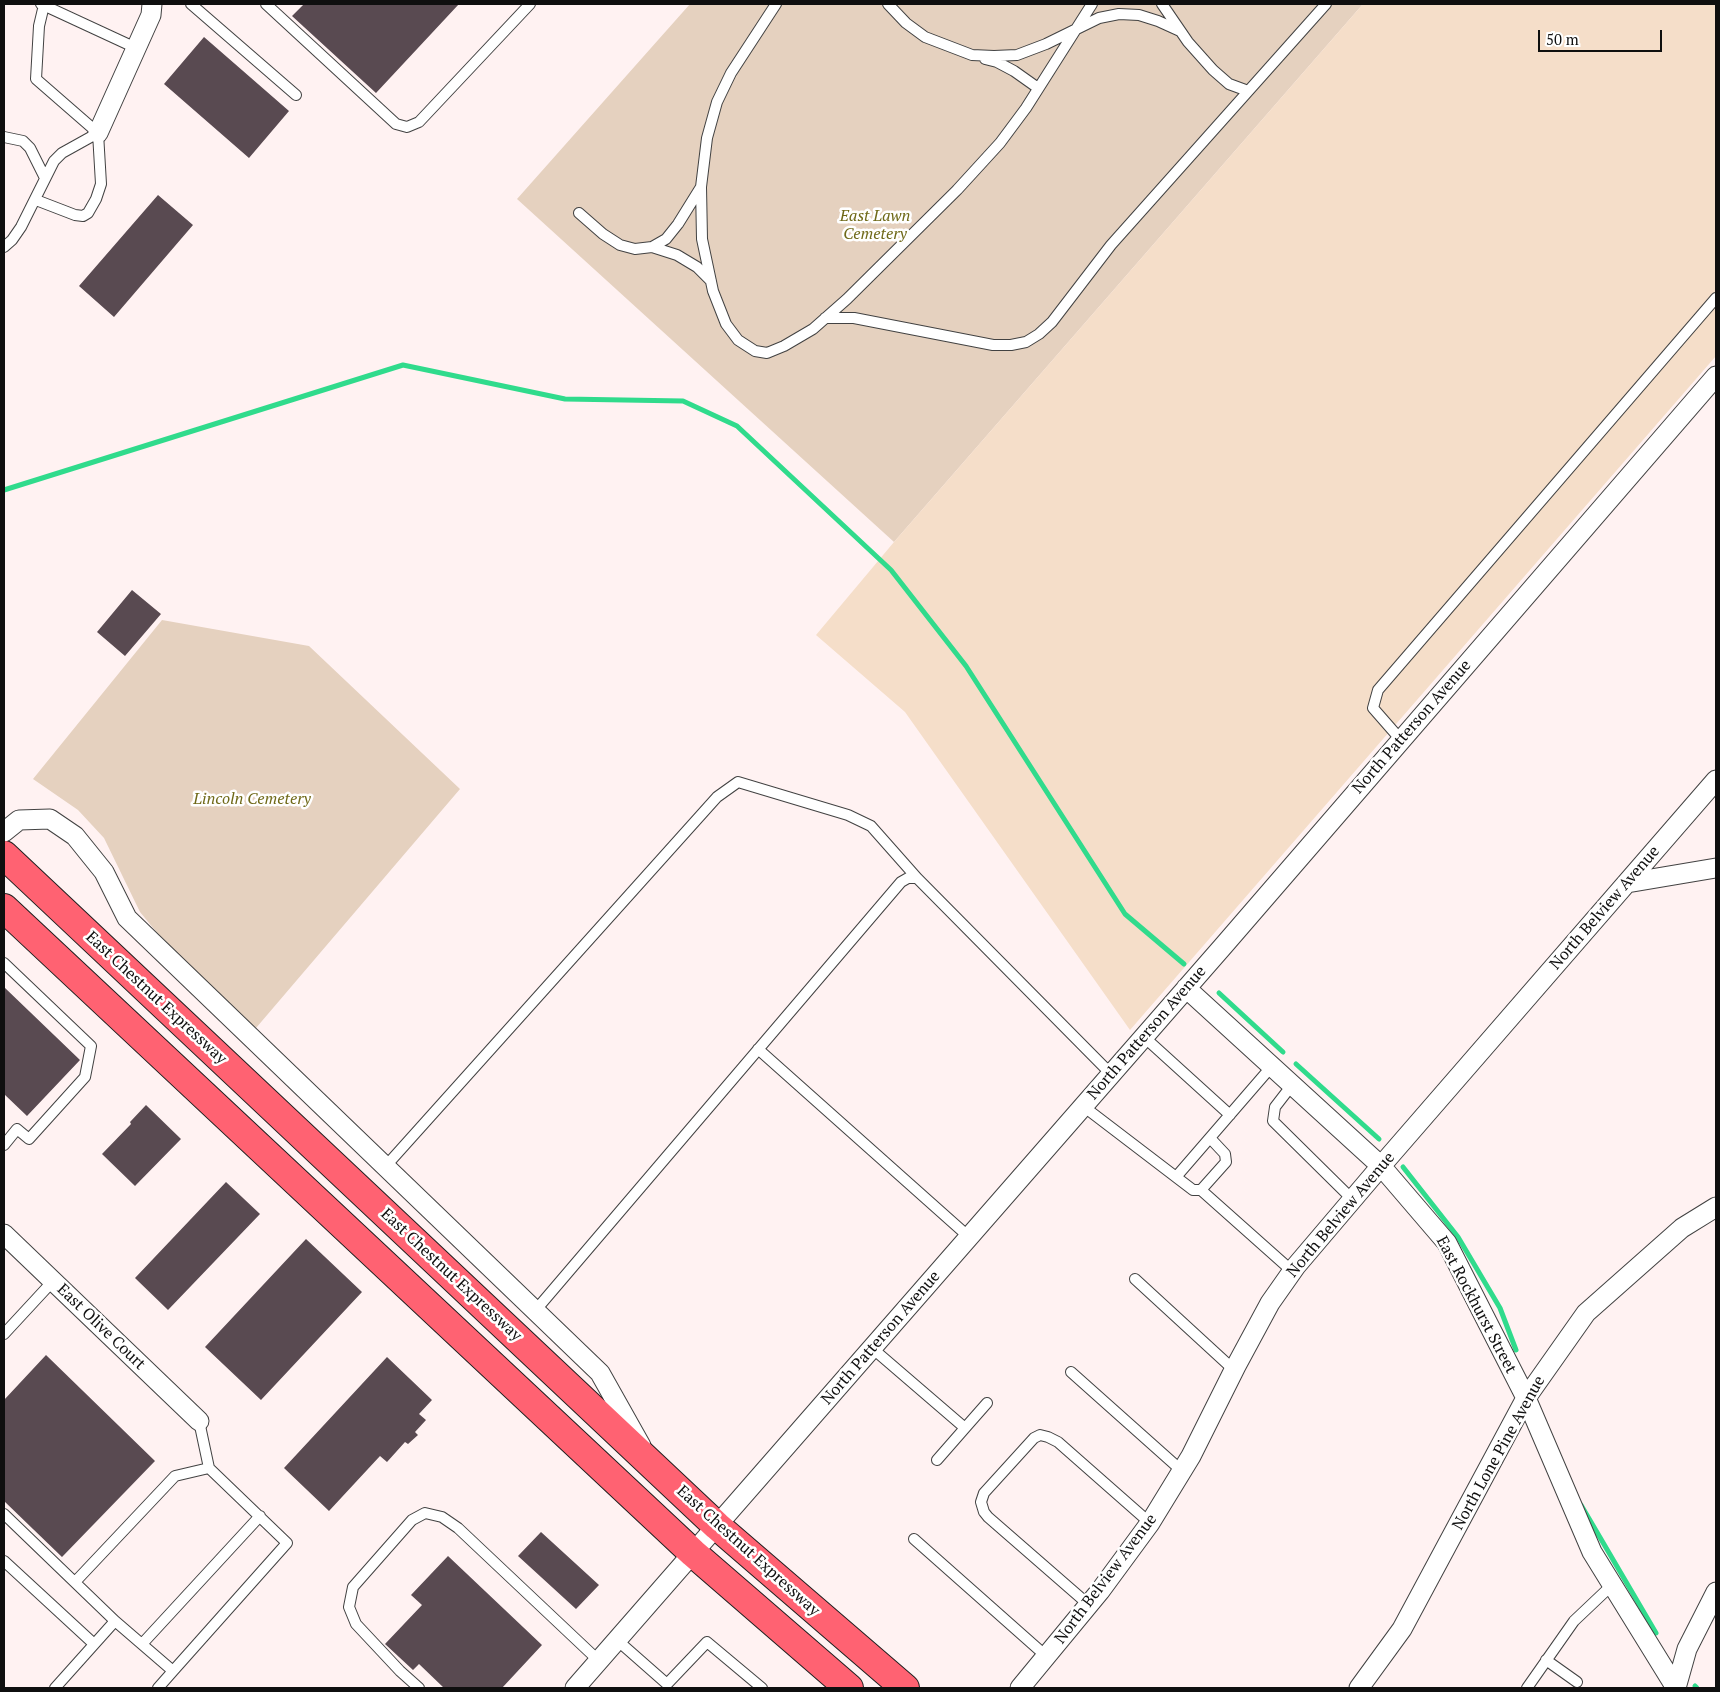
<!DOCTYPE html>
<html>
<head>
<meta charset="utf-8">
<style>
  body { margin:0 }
  #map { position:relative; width:1720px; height:1692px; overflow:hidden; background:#fff2f2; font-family:"PT Serif",serif }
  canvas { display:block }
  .frame { position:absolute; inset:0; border:5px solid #0f0f0f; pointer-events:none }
  .scale { position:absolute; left:1538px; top:30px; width:124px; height:22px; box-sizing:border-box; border:2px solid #0f0f0f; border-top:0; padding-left:6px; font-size:15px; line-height:18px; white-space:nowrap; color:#0f0f0f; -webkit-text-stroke:4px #fff; paint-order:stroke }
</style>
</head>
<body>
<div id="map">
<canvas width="1720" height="1692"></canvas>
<div class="frame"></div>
<div class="scale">50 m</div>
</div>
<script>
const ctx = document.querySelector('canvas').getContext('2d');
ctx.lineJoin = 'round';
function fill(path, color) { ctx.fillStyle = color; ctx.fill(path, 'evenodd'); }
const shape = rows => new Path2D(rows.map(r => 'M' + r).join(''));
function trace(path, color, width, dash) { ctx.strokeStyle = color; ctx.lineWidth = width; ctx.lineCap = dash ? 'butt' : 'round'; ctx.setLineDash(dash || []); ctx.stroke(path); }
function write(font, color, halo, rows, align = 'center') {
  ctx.font = font + ' "PT Serif",serif'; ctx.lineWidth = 5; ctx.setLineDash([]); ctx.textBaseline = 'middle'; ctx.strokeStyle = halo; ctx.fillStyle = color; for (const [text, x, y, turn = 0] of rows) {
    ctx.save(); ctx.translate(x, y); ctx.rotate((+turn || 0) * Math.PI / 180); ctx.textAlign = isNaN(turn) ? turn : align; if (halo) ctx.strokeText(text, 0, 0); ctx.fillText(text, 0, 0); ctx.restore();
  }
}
fill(shape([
  [690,4,1363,4,894,542,517,199],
  [162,620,309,646,460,789,256,1028,235,1011,163,940,140,912,104,838,78,810,33,779]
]), '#e5d1bf');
fill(shape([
  [1363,4,1716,4,1716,356,1130,1030,905,712,816,635,894,542]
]), '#f5dec9');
trace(shape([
  [4,490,403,365,565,399,683,401,737,426,891,570,966,666,1125,914,1184,964],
  [1219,993,1283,1052],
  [1296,1064,1379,1139],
  [1403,1167,1458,1237,1500,1308,1516,1350],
  [1581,1505,1656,1633],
  [1695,1686,1697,1688]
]), '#30db8c', 5);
fill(shape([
  [304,4,459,4,376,93,292,16],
  [204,37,289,111,249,158,164,84],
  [158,195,193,225,114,317,79,286],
  [132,590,161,614,125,656,97,632],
  [4,987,80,1060,27,1116,4,1094],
  [146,1105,181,1139,135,1186,102,1154,131,1124,130,1122],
  [226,1182,260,1214,168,1310,135,1278],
  [306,1239,362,1292,261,1400,205,1347],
  [46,1355,155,1461,62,1557,4,1501,4,1400],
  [387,1357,432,1400,419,1414,426,1420,415,1432,418,1435,408,1444,405,1442,387,1462,380,1456,329,1511,284,1468],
  [541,1532,599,1585,576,1609,518,1556],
  [448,1556,542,1645,502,1688,444,1688,419,1664,413,1670,385,1644,422,1605,411,1595]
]), '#594a51');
const lane = shape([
  [41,4,136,48],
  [191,4,296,95],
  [266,4,396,124,407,127,419,122,530,4],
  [776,4,731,73,717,102,707,138,701,187,702,239,713,291,726,324,738,340,755,351,767,353,784,346,813,329,847,299,957,190,1000,143,1026,108,1092,4],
  [888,4,906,23,925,37,972,55,994,56,1017,55,1046,44,1099,18,1119,14,1139,15,1158,21,1180,31],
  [1162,4,1188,42,1213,70,1229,84,1248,91],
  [985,59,997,62,1014,71,1038,88],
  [4,137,23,141,30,148,45,178],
  [36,200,75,215,83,216,88,213,96,199,101,184,98,133,36,79,39,26,44,5],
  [579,213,603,234,620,245,635,249,652,247,666,239,678,224,701,187],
  [4,247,12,240,21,227,54,161,62,153,98,133],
  [652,247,677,255,697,267,711,281],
  [825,318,854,318,993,345,1011,345,1026,342,1039,334,1052,322,1111,245,1326,4],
  [1401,740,1373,708,1378,690,1716,298],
  [4,963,91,1046,85,1077,29,1139,17,1129,4,1145],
  [1143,1036,1230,1115],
  [758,1049,969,1237],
  [1292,1085,1275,1107,1273,1121,1352,1199],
  [1083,1106,1193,1190,1201,1190,1292,1271],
  [385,1167,717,797,738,782,848,815,871,826,917,878],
  [1176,1177,1272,1066],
  [1201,1190,1226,1162,1225,1154,1210,1138],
  [1135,1279,1234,1370],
  [535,1311,901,882,908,878,917,878,1111,1074],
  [4,1334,53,1281],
  [872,1348,965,1428,987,1403],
  [1071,1372,1182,1471],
  [937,1460,965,1428],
  [4,1514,115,1621,173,1671,158,1688],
  [914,1539,1046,1656],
  [4,1561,94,1644],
  [75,1582,175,1476,209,1468],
  [1089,1605,988,1517,984,1512,981,1502,984,1493,1034,1438,1040,1435,1048,1437,1058,1442,1150,1523],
  [617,1640,667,1684,707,1642,762,1688],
  [142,1644,260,1516],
  [1546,1660,1577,1682],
  [173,1671,287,1543,209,1468,199,1421],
  [55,1688,115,1621],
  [419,1688,400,1671,356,1624,349,1607,353,1587,412,1520,425,1513,442,1517,458,1528,599,1661],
  [1527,1688,1574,1621,1612,1585]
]);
const street = shape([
  [98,133,151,15,152,4],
  [4,832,19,820,50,819,75,836,104,872,127,918,600,1373,641,1446],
  [1627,883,1716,868],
  [1186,988,1381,1166,1447,1243,1526,1398,1592,1552,1676,1688],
  [4,1234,199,1421],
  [575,1688,1225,944,1716,376],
  [1020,1688,1100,1591,1150,1523,1191,1456,1236,1366,1270,1303,1296,1266,1381,1166,1716,780],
  [1359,1688,1402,1629,1526,1398,1586,1313,1682,1228,1716,1207],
  [1676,1688,1687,1649,1716,1592]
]);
const primary = shape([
  [4,855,717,1526,905,1688],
  [4,908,693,1553,849,1688]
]);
trace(lane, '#424242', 12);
trace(street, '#424242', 21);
trace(primary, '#202020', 30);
trace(lane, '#fff', 10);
trace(street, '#fff', 19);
trace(primary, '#ff6272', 28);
write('italic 16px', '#6f6918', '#fff', [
  ["East Lawn",875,216],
  ["Cemetery",875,234],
  ["Lincoln Cemetery",252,799]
]);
write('16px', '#0f0f0f', '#fff', [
  ["North Patterson Avenue",1412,727,-49],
  ["North Belview Avenue",1605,908,-49],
  ["East Chestnut Expressway",156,998,43],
  ["North Patterson Avenue",1147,1033,-49],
  ["North Belview Avenue",1341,1215,-50],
  ["East Chestnut Expressway",451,1275,43],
  ["East Rockhurst Street",1476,1305,62],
  ["East Olive Court",101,1327,44],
  ["North Patterson Avenue",881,1338,-49],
  ["North Lone Pine Avenue",1499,1453,-61],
  ["East Chestnut Expressway",748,1551,42],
  ["North Belview Avenue",1106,1579,-53]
]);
</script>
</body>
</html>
